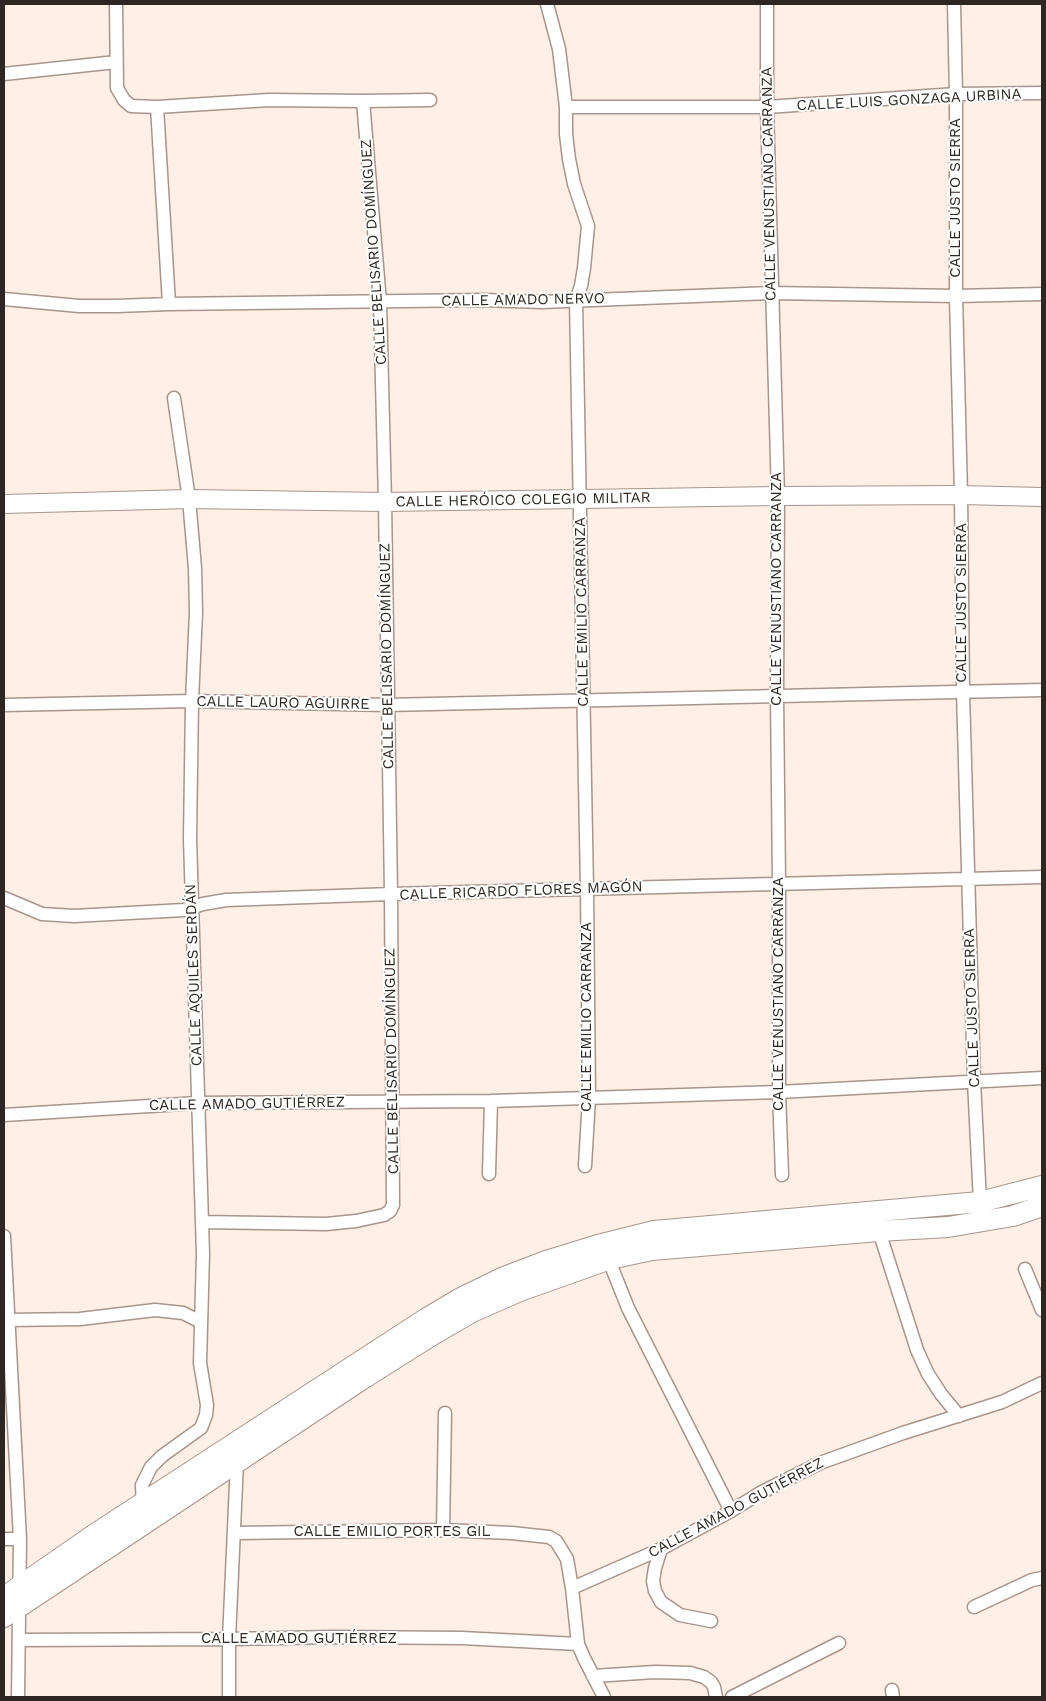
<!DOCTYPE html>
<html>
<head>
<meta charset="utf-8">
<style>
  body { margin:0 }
  #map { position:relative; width:1046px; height:1701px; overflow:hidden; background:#ffefe6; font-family:"Work Sans",sans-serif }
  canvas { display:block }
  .frame { position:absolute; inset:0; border:5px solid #2d2622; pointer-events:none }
</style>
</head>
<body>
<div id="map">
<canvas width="1046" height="1701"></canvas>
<div class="frame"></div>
</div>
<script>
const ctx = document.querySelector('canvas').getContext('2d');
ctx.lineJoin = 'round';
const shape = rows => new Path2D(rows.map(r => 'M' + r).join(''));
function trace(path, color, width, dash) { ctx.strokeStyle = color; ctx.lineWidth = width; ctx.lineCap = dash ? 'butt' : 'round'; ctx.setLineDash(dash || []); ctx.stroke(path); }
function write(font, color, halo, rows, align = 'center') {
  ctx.font = font + ' "Work Sans",sans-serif'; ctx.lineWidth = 4; ctx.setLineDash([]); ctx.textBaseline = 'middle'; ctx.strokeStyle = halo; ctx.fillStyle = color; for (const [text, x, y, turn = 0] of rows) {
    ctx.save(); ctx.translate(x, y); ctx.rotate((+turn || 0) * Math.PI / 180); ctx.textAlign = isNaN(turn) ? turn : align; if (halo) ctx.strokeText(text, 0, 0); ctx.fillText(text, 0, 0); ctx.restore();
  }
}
const minor = shape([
  [116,4,117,88,124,100,131,106,157,107,269,100,363,101,430,100],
  [547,4,559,49,566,107,566,134,569,159,574,184,588,226,584,268,581,286,576,300,587,889,589,1098,585,1166],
  [767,4,767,107,778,496,777,696,779,883,779,1092,782,1175],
  [954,4,956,94,956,296,961,495,963,692,974,1081,980,1202],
  [4,74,116,62],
  [157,107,169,304],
  [566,107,767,107,956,94,1042,93],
  [4,299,79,306,117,306,169,304,483,300,542,302,771,293,956,296,1042,294],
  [4,705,192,701,387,705,1042,690],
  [4,898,42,914,74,916,184,910,203,904,226,900,391,894,1042,877],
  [4,1115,198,1103,491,1101,779,1092,1042,1078],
  [489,1174,491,1101],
  [202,1222,326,1224,356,1221,384,1215,390,1211,393,1205,391,894,385,502,380,302,363,101],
  [879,1231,917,1350,928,1374,941,1394,959,1416],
  [4,1236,20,1539,18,1697],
  [609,1252,612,1268,628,1308,731,1511],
  [1025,1269,1042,1310],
  [8,1320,80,1319,155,1310,183,1313,201,1322],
  [143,1509,142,1485,151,1467,162,1456,201,1428,206,1415,207,1405,200,1363,203,1254,190,839,192,701,196,612,195,568,189,499,174,398],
  [443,1530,445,1413],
  [235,1533,443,1530,512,1533,549,1537,556,1541,567,1559,572,1588,578,1644,584,1658,604,1697],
  [4,1539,20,1539],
  [661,1549,655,1568,653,1581,655,1591,661,1602,680,1615,711,1621],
  [572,1588,661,1549,731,1511,760,1493,820,1463,903,1433,1002,1402,1042,1383],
  [974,1607,1032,1580,1042,1578],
  [19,1640,229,1639,332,1637,462,1638,578,1644],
  [593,1676,655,1672,690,1673,704,1677,711,1682,714,1687,716,1697],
  [892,1690,893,1697],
  [229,1697,229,1639,237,1462],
  [732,1697,839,1643]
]);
const secondary = shape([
  [4,504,189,499,385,502,778,496,961,495,1042,497]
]);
const primary = shape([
  [4,1597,92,1536,427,1318,459,1299,504,1277,546,1261,598,1245,654,1231,980,1202,1042,1186],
  [4,1617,361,1380,434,1334,472,1312,520,1291,610,1259,652,1250,879,1231,948,1227,1013,1216,1042,1206]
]);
trace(minor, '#a7958b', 15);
trace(secondary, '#a7958b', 20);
trace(primary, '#a7958b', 22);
trace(minor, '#fff', 12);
trace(secondary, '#fff', 18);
trace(primary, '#fff', 20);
write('15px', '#2d2622', '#fff', [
  ["CALLE LUIS GONZAGA URBINA",909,100,-3],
  ["CALLE VENUSTIANO CARRANZA",769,184,-91],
  ["CALLE JUSTO SIERRA",956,198,-90],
  ["CALLE BELISARIO DOMÍNGUEZ",374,252,-94],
  ["CALLE AMADO NERVO",523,300,-1],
  ["CALLE HERÓICO COLEGIO MILITAR",523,500,-1],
  ["CALLE VENUSTIANO CARRANZA",777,589,-90],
  ["CALLE JUSTO SIERRA",962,603,-90],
  ["CALLE EMILIO CARRANZA",582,612,-91],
  ["CALLE BELISARIO DOMÍNGUEZ",387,656,-91],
  ["CALLE LAURO AGUIRRE",283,703,1],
  ["CALLE RICARDO FLORES MAGÓN",521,891,-2],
  ["CALLE AQUILES SERDÁN",194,975,-92],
  ["CALLE VENUSTIANO CARRANZA",779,994,-90],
  ["CALLE JUSTO SIERRA",972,1008,-92],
  ["CALLE EMILIO CARRANZA",587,1017,-90],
  ["CALLE BELISARIO DOMÍNGUEZ",392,1061,-91],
  ["CALLE AMADO GUTIÉRREZ",247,1104,-1],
  ["CALLE AMADO GUTIÉRREZ",736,1508,-28],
  ["CALLE EMILIO PORTES GIL",392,1532],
  ["CALLE AMADO GUTIÉRREZ",299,1639]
]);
</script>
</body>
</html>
